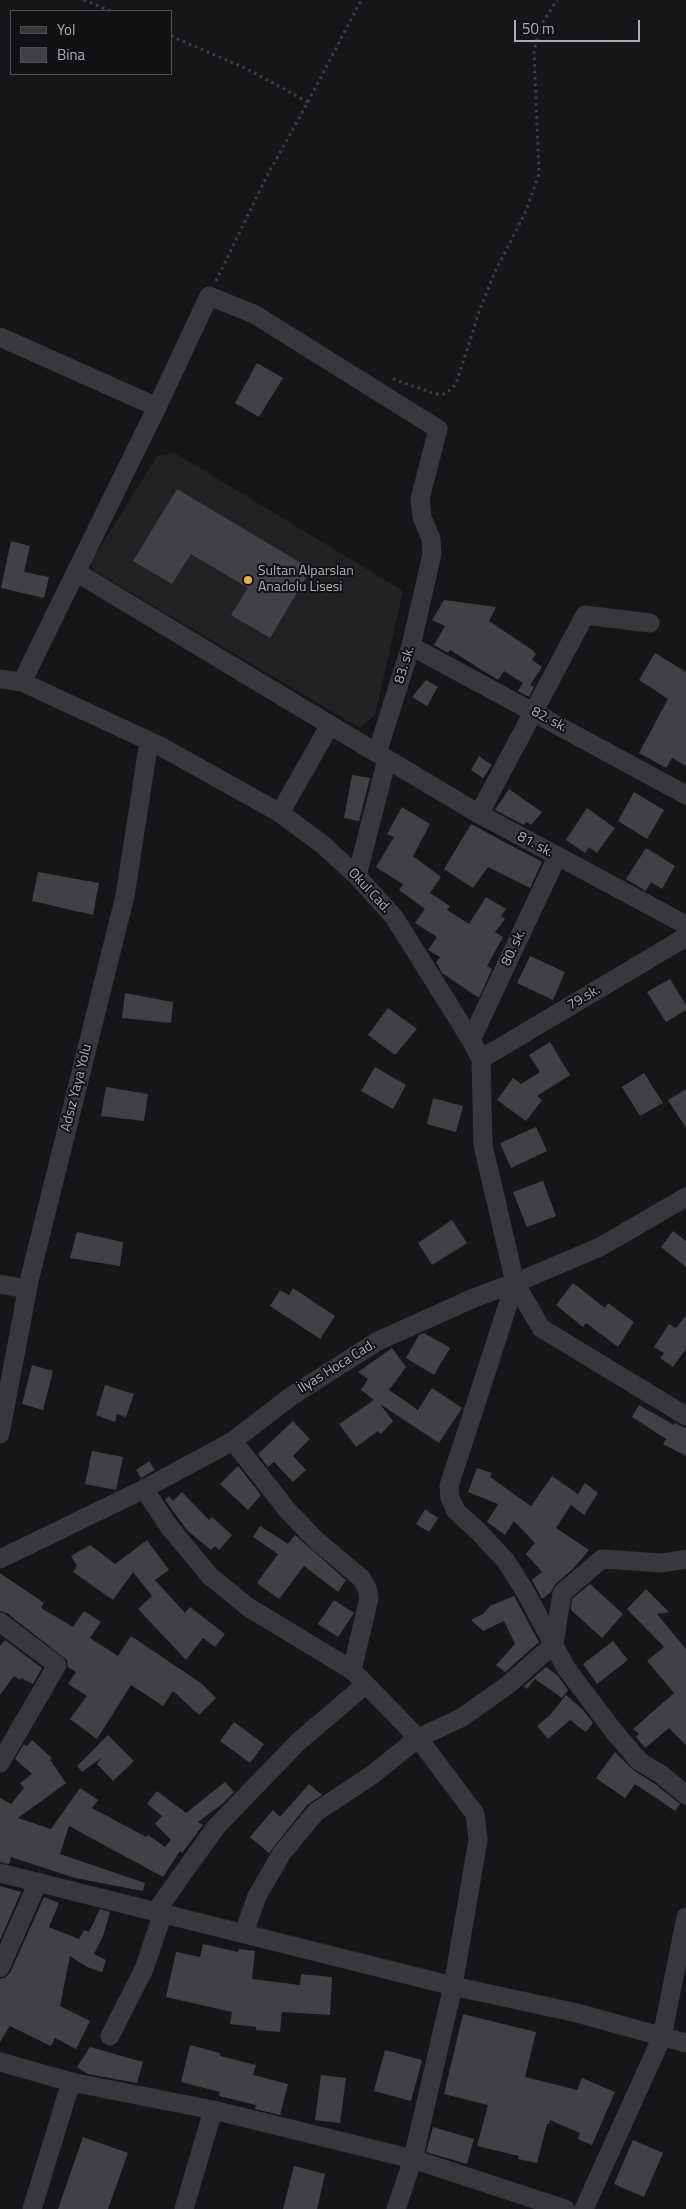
<!DOCTYPE html>
<html>
<head>
<meta charset="utf-8">
<style>
  body { margin:0 }
  #map { position:relative; width:686px; height:2209px; overflow:hidden; background:#161618; font-family:"Titillium Web",sans-serif }
  canvas { display:block }
  .legend { position:absolute; left:10px; top:10px; width:162px; height:65px; box-sizing:border-box; background:#111113; border:1px solid #4d4f55; margin:0; padding:6px 9px; list-style:none; font-size:15px; color:#a8adb8 }
  .legend li { display:flex; align-items:center; gap:10px; height:25px }
  .legend b { width:25px; border:1px solid #4d4f55 }
  .scale { position:absolute; left:514px; top:20px; width:126px; height:22px; box-sizing:border-box; border:2px solid #a8adb8; border-top:0; padding-left:6px; font-size:15px; line-height:18px; white-space:nowrap; color:#a8adb8; -webkit-text-stroke:4px #111113; paint-order:stroke }
</style>
</head>
<body>
<div id="map">
<canvas width="686" height="2209"></canvas>
<ul class="legend">
<li><b style="height:6px;background:#37383d"></b>Yol</li>
<li><b style="height:14px;background:#404145"></b>Bina</li>
</ul>
<div class="scale">50 m</div>
</div>
<script>
const ctx = document.querySelector('canvas').getContext('2d');
ctx.lineJoin = 'round';
function fill(path, color) { ctx.fillStyle = color; ctx.fill(path, 'evenodd'); }
const shape = rows => new Path2D(rows.map(r => 'M' + r).join(''));
function trace(path, color, width, dash) { ctx.strokeStyle = color; ctx.lineWidth = width; ctx.lineCap = dash ? 'butt' : 'round'; ctx.setLineDash(dash || []); ctx.stroke(path); }
function write(font, color, halo, rows, align = 'center') {
  ctx.font = font + ' "Titillium Web",sans-serif'; ctx.lineWidth = 4; ctx.setLineDash([]); ctx.textBaseline = 'middle'; ctx.strokeStyle = halo; ctx.fillStyle = color; for (const [text, x, y, turn = 0] of rows) {
    ctx.save(); ctx.translate(x, y); ctx.rotate((+turn || 0) * Math.PI / 180); ctx.textAlign = isNaN(turn) ? turn : align; if (halo) ctx.strokeText(text, 0, 0); ctx.fillText(text, 0, 0); ctx.restore();
  }
}
fill(shape([
  [175,453,403,591,375,715,360,728,93,570,91,562,157,456]
]), '#222225');
fill(shape([
  [257,363,283,378,259,417,235,403],
  [177,489,311,569,270,638,231,615,248,588,191,554,172,584,133,561],
  [11,541,30,546,24,572,49,577,44,598,1,588],
  [444,600,496,607,489,621,531,649,536,654,532,660,542,667,530,685,534,687,529,697,518,691,523,683,504,671,498,680,450,650,448,653,434,645,445,626,432,620],
  [655,653,686,672,686,766,672,758,666,768,639,753,668,699,639,680],
  [426,680,438,687,427,706,412,697],
  [479,756,492,765,483,778,471,770],
  [352,775,370,778,359,821,344,818],
  [509,789,542,812,531,825,526,822,524,825,495,810],
  [634,792,664,810,647,839,618,821],
  [402,807,430,824,413,856,441,877,430,893,450,906,447,910,469,924,486,897,506,909,501,916,505,919,495,932,503,937,487,966,492,969,479,998,442,973,436,962,440,957,428,950,437,937,415,923,425,909,399,890,403,884,376,867,394,837,387,834],
  [587,808,615,828,597,853,589,847,585,853,566,840],
  [471,824,542,862,530,888,488,867,473,888,444,869],
  [646,848,675,866,662,889,651,882,646,891,626,879],
  [38,872,99,883,93,915,32,901],
  [530,956,565,972,553,1000,517,983],
  [670,979,686,1005,686,1010,666,1022,647,992],
  [125,993,173,1002,171,1023,122,1018],
  [388,1008,417,1029,395,1055,368,1035],
  [550,1042,570,1075,537,1096,542,1100,526,1121,497,1100,513,1078,521,1084,540,1072,529,1055],
  [375,1067,406,1085,393,1109,361,1091],
  [644,1073,663,1103,640,1116,622,1087],
  [106,1087,148,1094,144,1121,101,1116],
  [686,1089,686,1128,668,1100],
  [433,1098,463,1106,456,1132,427,1124],
  [536,1127,547,1151,511,1168,500,1143],
  [543,1181,556,1216,527,1227,513,1192],
  [452,1220,467,1243,432,1265,418,1243],
  [673,1231,686,1241,686,1267,661,1247],
  [77,1232,123,1242,120,1266,70,1258],
  [573,1283,605,1308,608,1303,634,1322,618,1347,586,1323,583,1327,556,1305],
  [293,1288,335,1316,320,1339,270,1306,280,1290,289,1295],
  [686,1315,686,1349,673,1367,660,1358,664,1353,654,1347,669,1324,676,1328],
  [424,1333,450,1348,434,1375,406,1358,419,1335],
  [392,1348,406,1367,389,1390,418,1410,432,1388,462,1408,439,1443,380,1404,393,1421,381,1434,378,1431,356,1447,339,1424,374,1400,361,1390,368,1379,358,1372],
  [32,1365,53,1371,43,1410,22,1404],
  [105,1385,134,1394,126,1417,117,1414,115,1422,96,1415],
  [639,1405,674,1425,675,1423,686,1428,686,1456,663,1444,666,1439,632,1417],
  [293,1421,310,1439,293,1456,306,1470,293,1482,274,1462,268,1467,258,1454],
  [92,1451,123,1457,116,1490,85,1484],
  [149,1461,155,1470,141,1478,136,1470],
  [238,1466,261,1495,248,1510,220,1484],
  [477,1468,492,1473,490,1477,531,1506,552,1476,578,1494,585,1483,598,1493,584,1515,571,1505,556,1528,589,1550,573,1569,555,1584,551,1592,542,1599,532,1580,542,1572,526,1554,535,1543,514,1521,505,1535,487,1522,498,1504,468,1492],
  [182,1492,209,1520,212,1517,232,1535,219,1550,215,1546,211,1550,187,1530,165,1500,169,1496,173,1501],
  [425,1509,438,1518,429,1532,416,1524],
  [260,1526,288,1544,295,1535,346,1580,338,1592,304,1566,279,1599,257,1583,278,1554,253,1537],
  [147,1540,169,1570,155,1580,185,1613,190,1607,225,1634,215,1647,203,1638,186,1660,138,1609,152,1596,133,1572,113,1600,73,1572,77,1566,71,1556,90,1545,115,1564],
  [0,1573,44,1603,41,1608,73,1627,84,1611,101,1622,90,1638,118,1656,131,1636,201,1683,216,1698,199,1715,173,1691,163,1706,131,1685,97,1739,70,1719,87,1696,68,1684,76,1672,68,1667,67,1660,7,1613,0,1611],
  [590,1584,623,1614,602,1638,571,1610,572,1599],
  [646,1589,669,1612,657,1614,686,1649,686,1745,669,1728,645,1748,636,1737,639,1734,633,1729,674,1693,647,1661,664,1647,627,1609],
  [514,1596,539,1642,505,1672,496,1665,515,1644,504,1621,483,1631,471,1620,483,1614,490,1606],
  [334,1600,354,1613,338,1637,318,1624],
  [5,1640,42,1668,33,1684,21,1678,20,1680,14,1676,0,1695,0,1646],
  [613,1641,628,1660,597,1684,583,1664],
  [546,1667,558,1676,568,1690,562,1698,535,1679,527,1689,524,1686],
  [566,1695,583,1710,593,1723,586,1732,570,1720,548,1739,537,1726,550,1715],
  [234,1722,264,1744,250,1763,220,1741],
  [108,1735,134,1761,113,1781,97,1764,101,1758,82,1772,77,1766],
  [32,1740,52,1758,50,1760,66,1783,18,1818,51,1829,80,1788,98,1800,92,1808,146,1837,148,1835,165,1847,171,1840,155,1824,162,1816,147,1804,157,1791,186,1813,225,1782,234,1792,222,1804,198,1822,203,1825,182,1853,180,1851,163,1877,69,1826,60,1854,145,1883,143,1891,75,1878,11,1857,9,1864,0,1862,0,1798,11,1804,24,1788,20,1783,32,1774,15,1759,24,1744,27,1746],
  [615,1752,633,1770,655,1784,680,1804,675,1811,635,1784,625,1798,596,1778],
  [309,1784,322,1795,307,1805,269,1853,250,1837,273,1810,280,1817],
  [0,1886,21,1892,0,1940],
  [44,1897,59,1903,49,1927,79,1939,84,1930,89,1932,100,1909,110,1912,103,1936,94,1954,106,1960,102,1972,87,1967,70,1956,60,2006,90,2021,76,2049,55,2038,51,2046,10,2026,0,2042,0,1979,6,1977,10,1973],
  [203,1944,238,1952,239,1949,255,1951,252,1979,300,1985,301,1974,332,1977,330,2015,282,2012,280,2032,256,2030,256,2027,230,2024,232,2012,166,1997,176,1952,200,1957],
  [463,2014,536,2032,525,2077,577,2090,582,2078,615,2092,592,2145,578,2139,580,2133,550,2120,549,2124,547,2124,537,2163,518,2159,519,2156,477,2146,488,2105,444,2094],
  [190,2045,220,2053,220,2056,256,2065,253,2075,288,2084,280,2115,255,2109,256,2105,219,2096,220,2092,181,2082],
  [90,2047,143,2062,137,2083,88,2074,77,2067],
  [385,2050,422,2060,411,2101,374,2091],
  [321,2075,346,2078,340,2123,315,2120],
  [433,2127,474,2139,467,2164,426,2152],
  [83,2137,128,2153,108,2209,58,2209],
  [633,2140,663,2153,644,2197,614,2184],
  [294,2166,325,2174,317,2209,283,2209]
]), '#404145');
trace(shape([
  [84,0,111,11],
  [171,36,247,69,308,102],
  [216,281,268,174,308,102,361,0],
  [393,379,436,394,444,394,450,390,456,384,480,309,494,274,526,211,539,174,534,51,541,25,557,0]
]), '#3d3f44', 3, [2.5, 4]);
trace(shape([
  [0,337,157,407],
  [76,572,157,407,209,296,254,314,438,429,420,499,422,517,431,539,432,554,411,646,377,753],
  [411,646,686,795],
  [0,679,22,682,160,746,280,813,322,844,357,876,394,917,471,1040,481,1059,483,1145,515,1283,541,1328,686,1416],
  [22,682,76,572,330,725,280,813],
  [330,725,479,814,686,925],
  [479,814,585,615,650,623],
  [357,876,387,759],
  [471,1040,557,857],
  [481,1059,686,937],
  [515,1283,449,1486,450,1498,456,1511,479,1532,506,1561,526,1593,566,1668,612,1729,639,1761,662,1775,686,1795],
  [0,1284,27,1289],
  [0,1434,29,1281,125,896,149,741],
  [233,1441,288,1511,316,1540,361,1578,367,1588,369,1598,352,1670,418,1738,475,1814,478,1840,453,1986,413,2159,396,2209],
  [144,1489,170,1528,210,1576,248,1607,352,1670],
  [0,1559,144,1489,233,1441,290,1397,378,1341,476,1297,515,1283,600,1247,686,1197],
  [0,1622,57,1665,0,1763],
  [0,1873,453,1986,577,2013,686,2043],
  [156,1911,216,1827,298,1742,365,1685],
  [244,1933,257,1896,282,1853,316,1812,372,1775,418,1738,461,1718,508,1685,554,1644,562,1593,602,1559,662,1563,686,1559],
  [0,1968,38,1882],
  [110,2036,144,1969,163,1913],
  [0,2062,71,2082,213,2110,413,2159,565,2209],
  [32,2209,71,2082],
  [184,2209,213,2110],
  [584,2209,662,2037,686,1917]
]), '#37383d', 19);
for (const [x, y, r, color] of [
  [248,580,5,"#f2b134"]
]) { const dot = new Path2D(); dot.arc(x, y, r, 0, 2 * Math.PI); ctx.fillStyle = color; ctx.fill(dot); trace(dot, '#111113', 2); }
write('14px', '#a8adb8', '#111113', [
  ["Sultan Alparslan",258,572],
  ["Anadolu Lisesi",258,588]
], 'left');
write('14px', '#a8adb8', '#111113', [
  ["83. sk.",405,665,-73],
  ["82. sk.",549,720,28],
  ["81. sk.",535,845,28],
  ["Okul Cad.",369,891,47],
  ["80. sk.",514,948,-65],
  ["79.sk.",584,998,-31],
  ["Adsız Yaya Yolu",77,1088,-76],
  ["İlyas Hoca Cad.",337,1367,-32]
]);
</script>
</body>
</html>
